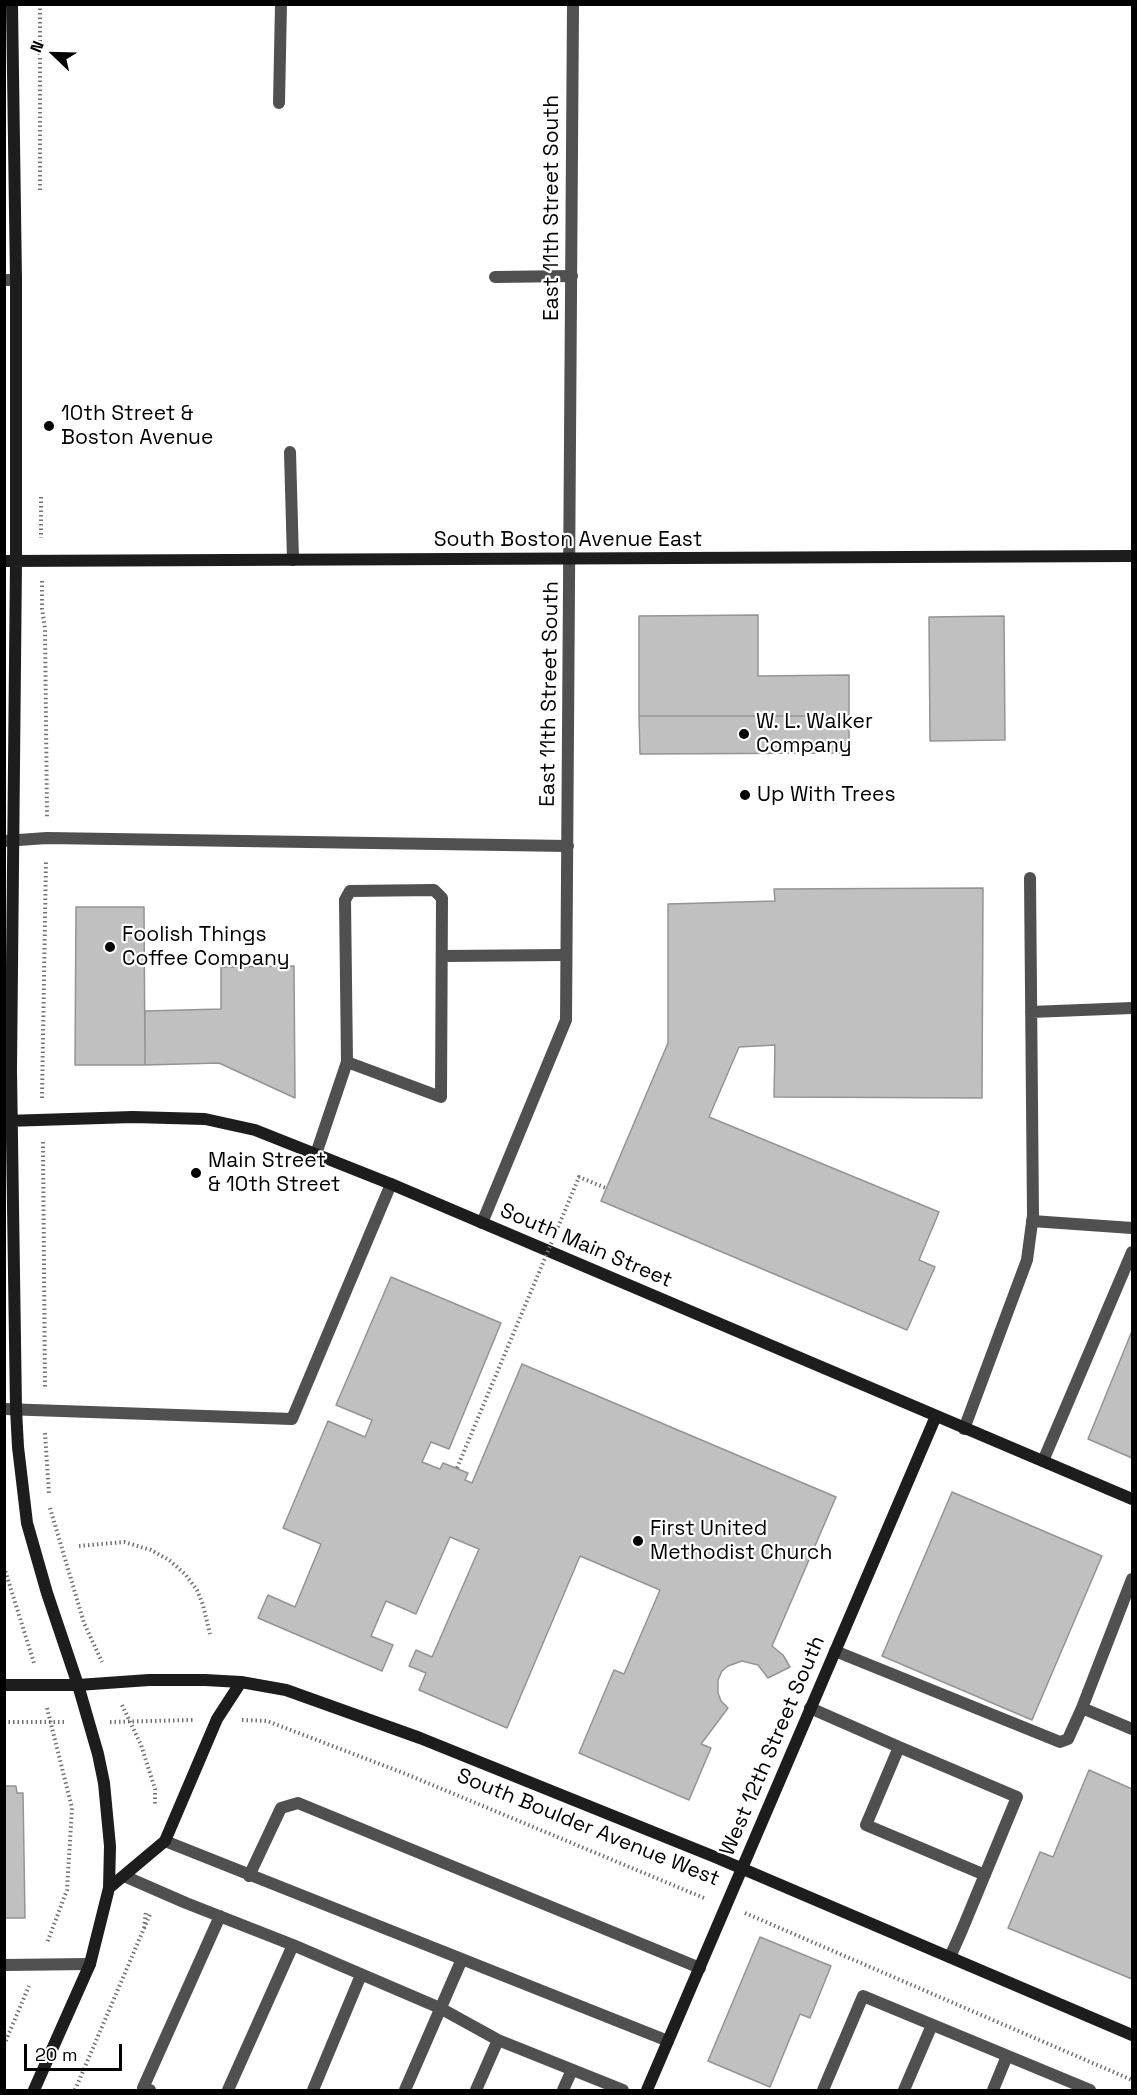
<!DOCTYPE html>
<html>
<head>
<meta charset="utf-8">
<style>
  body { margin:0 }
  #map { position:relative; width:1137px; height:2095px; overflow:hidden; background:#fff; font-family:"Space Grotesk",sans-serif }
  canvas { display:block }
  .frame { position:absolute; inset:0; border:6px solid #000; pointer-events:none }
  .north { position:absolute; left:24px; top:24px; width:60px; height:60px; -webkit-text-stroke:4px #fff; paint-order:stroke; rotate:293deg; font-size:16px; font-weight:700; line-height:24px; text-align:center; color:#000 }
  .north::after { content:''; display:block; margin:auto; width:21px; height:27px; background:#000; clip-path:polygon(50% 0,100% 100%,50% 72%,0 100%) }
  .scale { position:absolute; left:24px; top:2044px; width:98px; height:27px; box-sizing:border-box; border:3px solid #000; border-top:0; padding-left:8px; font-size:18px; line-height:21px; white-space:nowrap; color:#000; -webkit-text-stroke:4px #fff; paint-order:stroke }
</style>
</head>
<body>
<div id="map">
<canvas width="1137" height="2095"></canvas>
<div class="frame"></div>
<div class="north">N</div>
<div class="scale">20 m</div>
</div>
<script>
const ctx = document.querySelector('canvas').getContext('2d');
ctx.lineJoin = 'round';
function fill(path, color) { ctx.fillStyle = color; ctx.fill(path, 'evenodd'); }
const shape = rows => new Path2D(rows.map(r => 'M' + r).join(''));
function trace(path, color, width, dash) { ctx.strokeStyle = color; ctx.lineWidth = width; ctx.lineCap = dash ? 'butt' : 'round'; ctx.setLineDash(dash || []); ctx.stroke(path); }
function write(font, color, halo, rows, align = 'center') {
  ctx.font = font + ' "Space Grotesk",sans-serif'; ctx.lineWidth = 4.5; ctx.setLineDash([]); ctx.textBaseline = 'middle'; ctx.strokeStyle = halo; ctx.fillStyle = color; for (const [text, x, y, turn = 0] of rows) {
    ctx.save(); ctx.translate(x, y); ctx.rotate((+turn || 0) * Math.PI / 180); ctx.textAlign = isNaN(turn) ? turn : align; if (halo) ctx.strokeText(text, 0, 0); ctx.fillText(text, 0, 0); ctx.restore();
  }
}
const building = shape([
  [758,615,758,676,849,675,849,716,639,716,639,616,758,615],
  [1004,616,1005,740,930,741,929,617,1004,616],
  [639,716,849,716,849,753,640,754,639,716],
  [983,888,982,1098,774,1097,775,1045,739,1047,709,1117,939,1212,919,1260,935,1267,907,1330,601,1201,668,1043,668,904,775,901,774,889,983,888],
  [76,907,144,907,145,1065,75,1065,76,907],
  [294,966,295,1098,219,1063,145,1065,145,1011,221,1009,221,967,294,966],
  [391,1277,501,1323,449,1449,431,1442,422,1462,440,1469,443,1463,468,1473,465,1480,472,1483,522,1364,836,1497,772,1646,783,1655,790,1667,768,1678,758,1665,742,1661,728,1666,722,1671,718,1680,718,1693,721,1701,728,1708,701,1744,711,1748,689,1800,579,1753,614,1670,624,1674,660,1590,580,1556,507,1728,419,1690,426,1673,409,1666,416,1650,432,1657,479,1549,450,1537,416,1614,386,1601,371,1636,393,1645,382,1671,258,1618,268,1595,295,1607,321,1544,283,1528,328,1421,365,1437,372,1420,336,1405,391,1277],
  [1132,1331,1132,1458,1088,1439,1132,1331],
  [952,1492,1102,1556,1032,1720,882,1656,952,1492],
  [1089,1770,1132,1789,1132,1979,1008,1928,1040,1852,1053,1857,1089,1770],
  [4,1786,16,1786,17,1793,23,1793,25,1918,4,1918,4,1786],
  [760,1937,831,1966,810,2018,800,2014,770,2087,708,2061,760,1937]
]);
fill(building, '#c0c0c0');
trace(building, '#949494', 1.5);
trace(shape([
  [40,4,40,190],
  [41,497,41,538],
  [42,581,42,609,45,628,47,817],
  [42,1098,46,860],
  [43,1142,45,1389],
  [45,1433,49,1494],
  [50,1508,84,1623,102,1662],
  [79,1546,124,1542,151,1550,169,1560,185,1574,197,1590,203,1605,210,1634],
  [4,1567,34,1663],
  [122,1705,141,1745,155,1789,155,1805],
  [47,1708,72,1808,67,1890,47,1943],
  [242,1720,267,1721,406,1774,704,1898],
  [4,1722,67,1722],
  [110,1722,193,1720],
  [745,1913,1132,2080],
  [144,1928,146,1911],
  [4,2045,29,1986],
  [75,2090,151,1912]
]), '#727272', 4, [1.5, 3]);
trace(shape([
  [279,103,281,4],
  [495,277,572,276],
  [4,280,16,280],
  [290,452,293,560],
  [4,841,47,838,568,846],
  [443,956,566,955],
  [1031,1012,1132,1008],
  [316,1154,347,1062,345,900,350,891,434,890,442,898,441,1097,347,1062],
  [1032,1221,1132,1228],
  [4,1409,292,1419,391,1184],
  [964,1429,1027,1260,1033,1215,1030,878],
  [1132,1579,1082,1708,1132,1729],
  [835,1651,1060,1742,1068,1739,1082,1708],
  [810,1708,899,1747],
  [165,1841,668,2041],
  [124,1876,186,1903,293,1945,440,2008,498,2040,623,2090],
  [249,1876,281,1808,298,1803,700,1968],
  [950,1957,962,1930,1017,1797,899,1747,866,1825,985,1875],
  [4,1965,90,1964],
  [150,2090,143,2088,220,1916],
  [228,2090,293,1945],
  [313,2090,361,1975],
  [405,2090,462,1959],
  [476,2090,498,2040],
  [563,2090,572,2070],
  [823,2090,863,1996,1090,2090],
  [904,2090,932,2025],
  [993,2090,1007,2056]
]), '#505050', 12);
trace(shape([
  [482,1223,566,1020,573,4],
  [1043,1461,1132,1252]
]), '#505050', 12);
trace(shape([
  [12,4,16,280,16,561,11,1070,16,1409,18,1447,27,1523,47,1593,78,1685,98,1754,104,1783,110,1846,109,1888,90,1964,34,2090],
  [4,561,1132,556],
  [6,1121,133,1117,205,1119,255,1130,391,1184,1132,1499],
  [4,1685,78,1685,149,1680,205,1680,241,1682,286,1690,420,1738,715,1857,1132,2035],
  [109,1888,165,1841,217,1719,241,1682],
  [647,2090,936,1416]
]), '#1d1d1d', 12);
trace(shape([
  [457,1468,579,1177,606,1188]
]), '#727272', 4, [1.5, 3]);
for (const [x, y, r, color] of [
  [49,426,6,"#000"],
  [744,734,6,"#000"],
  [745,795,6,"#000"],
  [110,947,6,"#000"],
  [196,1173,6,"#000"],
  [638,1541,6,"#000"]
]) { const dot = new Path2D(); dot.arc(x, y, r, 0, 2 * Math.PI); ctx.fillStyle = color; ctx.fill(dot); trace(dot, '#fff', 2); }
write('21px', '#000', '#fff', [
  ["East 11th Street South",552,208,-90],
  ["South Boston Avenue East",568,540],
  ["East 11th Street South",550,694,-89],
  ["South Main Street",586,1246,23],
  ["West 12th Street South",773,1746,-67],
  ["South Boulder Avenue West",588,1828,22]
]);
write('21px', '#000', '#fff', [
  ["10th Street &",61,414],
  ["Boston Avenue",61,438],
  ["W. L. Walker",756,722],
  ["Company",756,746],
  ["Up With Trees",757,795],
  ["Foolish Things",122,935],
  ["Coffee Company",122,959],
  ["Main Street",208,1161],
  ["& 10th Street",208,1185],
  ["First United",650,1529],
  ["Methodist Church",650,1553]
], 'left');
</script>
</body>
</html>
